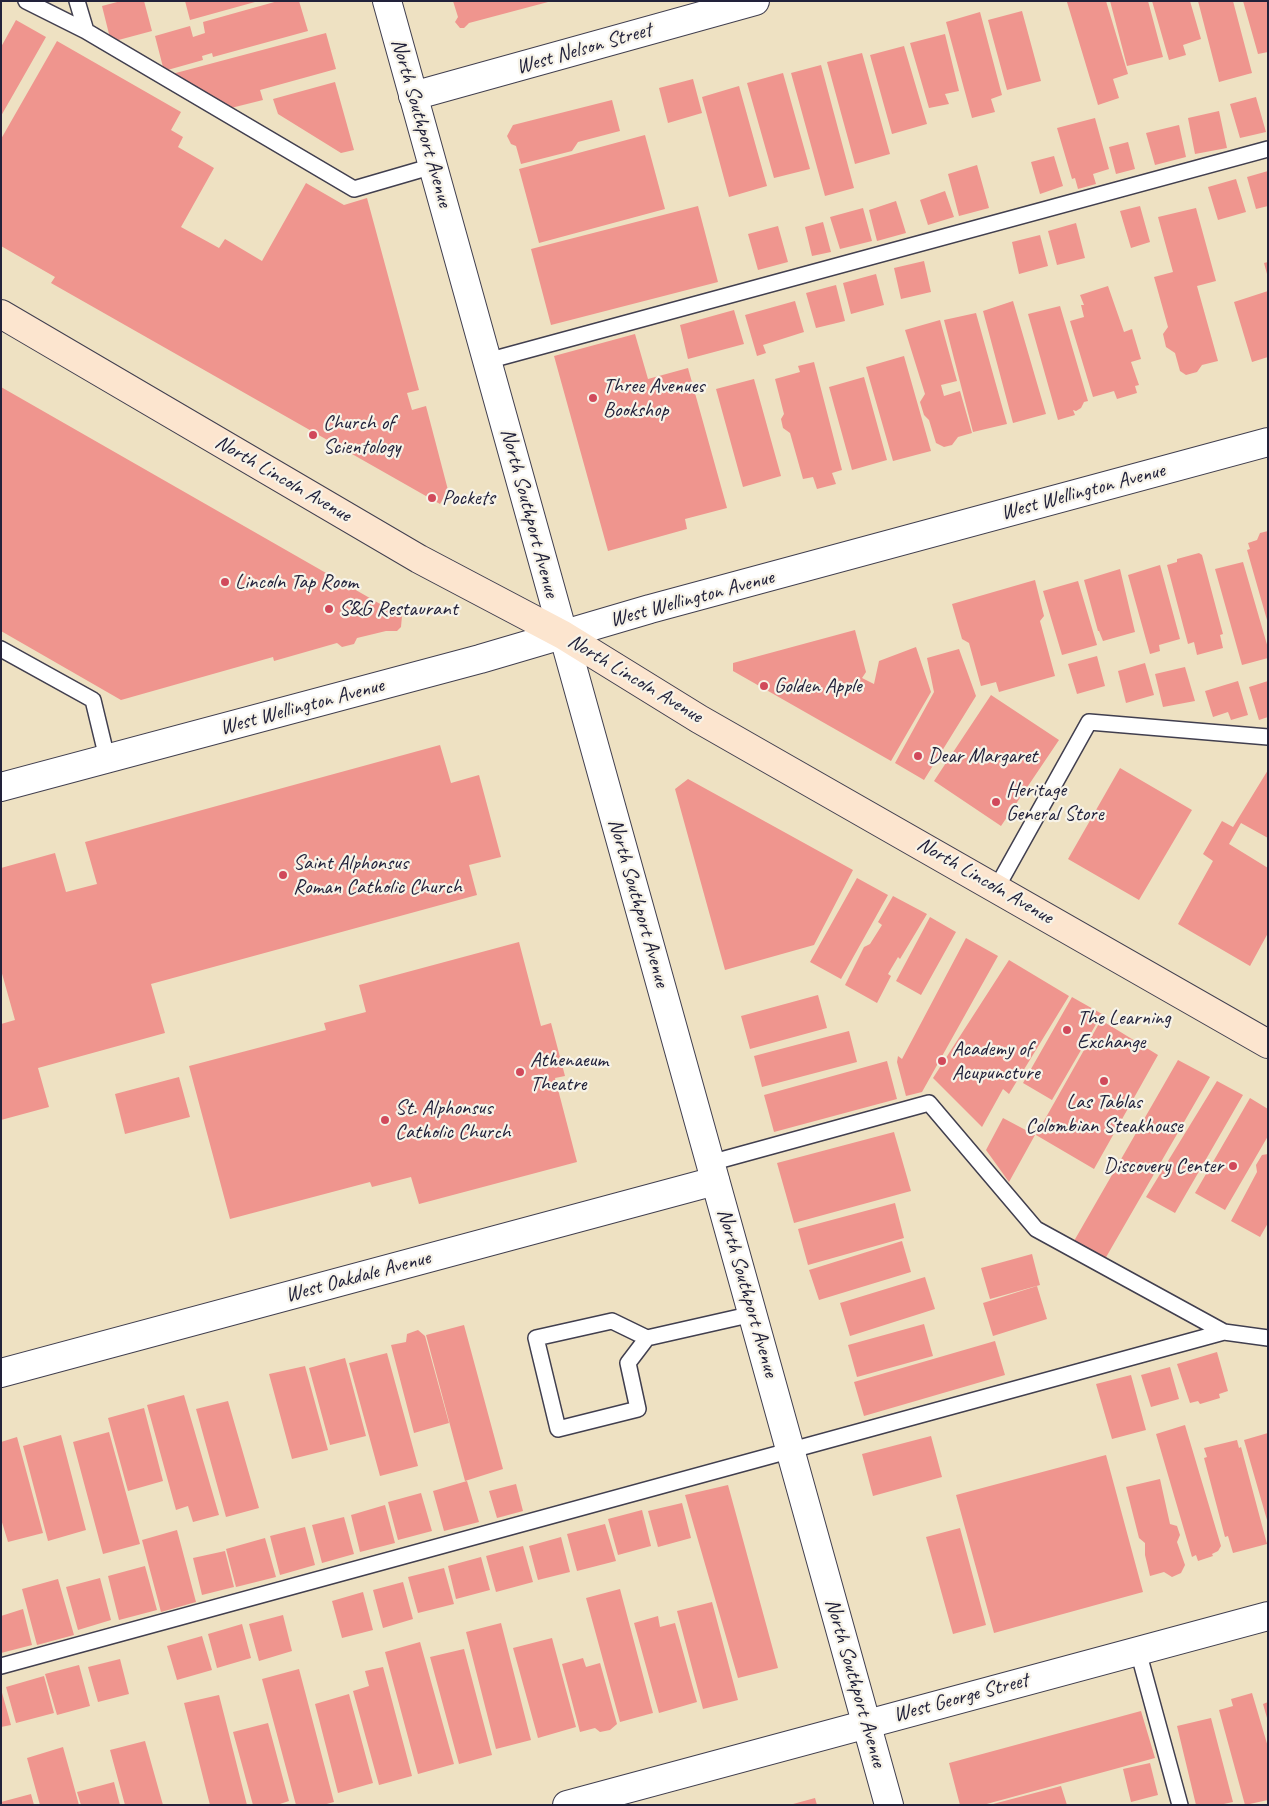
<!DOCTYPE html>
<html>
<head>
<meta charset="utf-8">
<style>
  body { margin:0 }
  #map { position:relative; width:1269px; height:1806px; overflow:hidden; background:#eee1c2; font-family:Caveat,sans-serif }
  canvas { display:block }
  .frame { position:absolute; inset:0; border:2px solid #22223b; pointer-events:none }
</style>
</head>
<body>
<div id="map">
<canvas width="1269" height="1806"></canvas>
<div class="frame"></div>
</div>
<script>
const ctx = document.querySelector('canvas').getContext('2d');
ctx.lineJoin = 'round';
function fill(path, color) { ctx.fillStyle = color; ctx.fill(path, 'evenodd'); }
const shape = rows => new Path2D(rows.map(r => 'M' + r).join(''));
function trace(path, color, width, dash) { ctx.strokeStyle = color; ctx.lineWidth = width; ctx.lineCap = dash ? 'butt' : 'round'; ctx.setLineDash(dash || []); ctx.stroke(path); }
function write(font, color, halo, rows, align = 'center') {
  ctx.font = font + ' Caveat,sans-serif'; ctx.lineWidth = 4.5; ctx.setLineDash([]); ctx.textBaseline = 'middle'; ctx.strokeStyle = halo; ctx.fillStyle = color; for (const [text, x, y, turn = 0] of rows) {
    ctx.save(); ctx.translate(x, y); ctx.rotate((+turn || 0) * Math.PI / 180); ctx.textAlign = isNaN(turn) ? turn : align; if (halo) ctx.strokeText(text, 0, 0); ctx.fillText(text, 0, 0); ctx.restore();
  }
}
fill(shape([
  [121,1,144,1,152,31,111,42,102,6],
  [185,1,255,1,255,2,190,20],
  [278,1,299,1,308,31,213,57,212,53,202,56,203,60,164,71,155,36,190,26,193,37,205,33,203,22],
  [453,1,548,1,548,2,469,23,464,28,460,28,455,22,458,17],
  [1069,1,1106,1,1128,74,1113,79,1119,98,1098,105,1067,2],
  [1110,1,1148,1,1163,57,1127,66],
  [1152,1,1190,1,1201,39,1183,45,1186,55,1169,60],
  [1198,1,1233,1,1252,73,1219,82],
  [1243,1,1268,1,1268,52,1258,54],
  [1022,11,1041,81,1007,90,988,20],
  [980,12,1002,95,991,99,995,112,972,118,946,22],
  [16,20,46,37,1,116,1,47],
  [326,33,336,69,260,90,263,100,231,108,172,74],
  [945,34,959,91,945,94,949,104,929,108,910,43],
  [57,41,181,112,171,130,183,137,178,147,214,168,181,227,219,248,225,239,262,261,306,183,344,205,367,198,419,390,407,393,412,410,426,406,448,490,440,504,51,283,55,277,1,246,1,139],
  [904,46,927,124,892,134,870,55],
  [862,53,890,154,855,164,827,62],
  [821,65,854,188,825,196,791,73],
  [783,73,810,169,774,178,747,83],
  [693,79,702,113,668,123,659,88],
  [335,82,354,150,341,153,278,114,273,99],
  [739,86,767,186,729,197,702,97],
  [1256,97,1266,132,1240,138,1230,104],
  [612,100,620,131,578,142,572,151,521,164,516,146,511,144,507,136,513,125],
  [1219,111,1227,148,1195,154,1188,118],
  [1095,118,1109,169,1093,174,1096,184,1078,189,1075,178,1072,179,1057,128],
  [1179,125,1186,157,1155,165,1146,133],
  [645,135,665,209,539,243,519,169],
  [1128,142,1135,169,1116,174,1109,147],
  [1054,156,1063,186,1040,194,1031,162],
  [977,165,989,208,959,216,948,174],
  [1268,171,1268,206,1256,209,1247,177],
  [1236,179,1246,212,1218,220,1208,187],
  [945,191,954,217,928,225,920,200],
  [896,201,906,233,877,241,869,210],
  [698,206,718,282,551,325,531,249],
  [1140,206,1150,242,1131,248,1120,211],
  [863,208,872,241,840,249,830,217],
  [1196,208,1216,281,1197,286,1218,361,1202,365,1197,372,1186,375,1180,371,1175,353,1166,347,1163,334,1168,327,1154,277,1173,272,1158,217],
  [823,222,831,252,812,256,805,227],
  [1076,223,1085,258,1057,265,1048,231],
  [778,226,788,262,758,270,748,234],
  [1040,235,1048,266,1019,274,1012,242],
  [924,261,931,292,901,299,894,268],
  [1268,262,1268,274,1267,274,1264,263],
  [876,274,884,305,851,314,843,283],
  [836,285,845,321,816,328,806,293],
  [1108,286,1124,332,1132,329,1141,359,1131,362,1139,385,1135,386,1137,393,1117,399,1114,391,1093,397,1070,321,1084,317,1081,305,1084,305,1080,295],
  [1268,291,1268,357,1252,362,1234,302],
  [795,301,804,332,763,345,766,353,757,356,745,315],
  [1013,301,1046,414,1013,423,983,311],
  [1060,306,1088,401,1084,402,1081,408,1076,411,1073,410,1075,415,1058,420,1028,314],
  [734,310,744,344,688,359,680,325],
  [976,313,1007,424,973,432,944,320],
  [940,320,957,381,941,385,944,396,960,391,972,433,958,437,952,445,944,447,936,443,929,420,924,415,920,402,925,394,905,330],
  [635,334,648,379,688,368,727,508,685,519,687,529,608,551,554,356],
  [904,356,931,451,893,461,866,367],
  [814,362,842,470,832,473,836,484,817,489,813,477,803,479,790,433,783,428,781,419,784,414,775,379,800,372,798,366],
  [864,377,887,460,852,470,829,387],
  [754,379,781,476,743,487,716,389],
  [1,387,389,609,398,610,402,616,401,627,397,631,386,631,357,638,354,644,342,647,337,643,274,661,273,657,121,700,1,631],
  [1268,531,1268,620,1267,620,1247,550,1250,549,1248,543,1257,540,1260,533],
  [1199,553,1202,555,1223,634,1220,635,1223,648,1197,655,1194,642,1188,644,1167,565,1177,562,1177,559],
  [1243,562,1268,648,1268,658,1242,665,1215,569],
  [1160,565,1180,639,1159,645,1160,651,1150,654,1128,575],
  [1120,569,1135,632,1103,641,1099,631,1098,631,1084,580],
  [1035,580,1044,616,1040,621,1055,676,999,692,996,682,981,686,969,643,962,639,952,604],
  [1078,581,1097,645,1062,655,1043,591],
  [855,630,866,672,862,678,874,684,879,661,916,647,931,692,891,761,733,671,733,663],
  [959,649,976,696,924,780,895,763,934,692,927,658],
  [1097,656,1105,686,1077,694,1068,664],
  [1145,663,1154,695,1126,703,1118,671],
  [1185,667,1195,701,1163,707,1155,674],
  [1238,681,1248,715,1231,720,1228,712,1213,717,1205,691],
  [1268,681,1268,717,1259,720,1249,687],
  [991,695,1059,740,1001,826,934,781],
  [440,745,451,783,479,775,501,857,469,865,477,895,151,984,165,1033,38,1068,49,1107,1,1120,1,1024,15,1020,1,970,1,868,55,853,66,892,97,884,85,842],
  [1120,768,1192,810,1139,900,1068,859],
  [1268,770,1268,838,1241,823,1229,844,1268,868,1268,933,1250,966,1178,924,1213,861,1203,854,1222,821,1233,827],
  [688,779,853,870,814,945,725,970,675,789],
  [857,878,888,895,841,979,810,962],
  [893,896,927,914,900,959,898,957,888,974,891,976,877,1003,845,985,864,947,870,944,882,925,878,922],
  [930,917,956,932,921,995,896,981],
  [966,938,998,956,922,1092,906,1096,897,1062,898,1056,902,1059],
  [519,942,541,1026,551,1023,565,1076,555,1078,577,1162,419,1204,411,1177,372,1187,370,1182,230,1219,189,1066,326,1030,324,1023,366,1012,359,985],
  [1009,960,1069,996,1009,1094,1003,1089,982,1127,933,1078],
  [818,995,827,1028,750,1049,741,1016],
  [1072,997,1102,1014,1052,1100,1023,1083],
  [1101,1020,1158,1055,1094,1169,1036,1135],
  [849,1031,857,1062,762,1087,754,1056],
  [1178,1060,1210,1077,1105,1259,1074,1241],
  [887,1061,897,1099,774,1132,764,1095],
  [179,1077,190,1117,125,1134,115,1094],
  [1217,1081,1243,1095,1175,1213,1146,1197],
  [1250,1098,1268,1109,1268,1136,1225,1210,1195,1193],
  [1003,1118,1035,1135,1009,1182,986,1150],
  [894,1132,911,1191,794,1223,777,1163],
  [1268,1154,1268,1223,1260,1237,1231,1221,1257,1172,1256,1165,1262,1155],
  [895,1203,904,1238,808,1265,798,1229],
  [902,1241,911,1272,819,1300,809,1270],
  [1032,1254,1040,1285,990,1299,981,1268],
  [925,1277,935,1309,850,1336,840,1303],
  [1037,1286,1047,1319,993,1336,983,1303],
  [924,1324,933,1356,857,1377,848,1345],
  [464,1325,503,1469,465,1481,426,1335],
  [418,1330,425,1336,449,1423,414,1433,391,1345,406,1342,407,1334],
  [995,1341,1005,1375,864,1416,854,1382],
  [1217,1352,1228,1391,1219,1394,1220,1398,1200,1404,1198,1401,1190,1403,1177,1364],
  [387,1353,418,1466,380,1476,349,1363],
  [345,1358,366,1436,330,1445,309,1368],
  [305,1366,328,1450,292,1459,269,1374],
  [1170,1367,1179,1399,1151,1407,1141,1375],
  [1131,1375,1146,1430,1112,1439,1096,1384],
  [184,1395,219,1515,193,1522,188,1506,176,1510,147,1405],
  [228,1401,259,1508,226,1517,196,1409],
  [144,1408,163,1481,128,1491,108,1418],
  [1185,1425,1221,1546,1218,1551,1212,1554,1213,1556,1198,1561,1196,1555,1192,1557,1156,1434],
  [109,1432,140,1544,103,1554,73,1442],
  [1268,1433,1268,1520,1267,1520,1244,1440],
  [61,1435,86,1530,48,1541,23,1446],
  [931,1436,942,1477,873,1496,862,1454],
  [17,1437,43,1533,8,1542,1,1519,1,1442],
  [1237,1440,1239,1448,1241,1447,1267,1544,1233,1553,1228,1536,1225,1537,1204,1458,1207,1457,1204,1448],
  [1106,1455,1143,1592,994,1633,956,1495],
  [1160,1479,1170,1524,1177,1526,1180,1535,1177,1542,1185,1565,1181,1573,1172,1577,1164,1572,1150,1576,1145,1555,1145,1543,1139,1538,1126,1487],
  [467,1481,479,1522,444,1531,433,1491],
  [516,1484,523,1511,497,1518,489,1491],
  [728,1485,778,1668,738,1678,685,1495],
  [421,1493,432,1531,398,1540,388,1502],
  [682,1503,691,1538,658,1547,648,1511],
  [385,1505,395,1543,360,1552,351,1515],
  [642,1510,651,1546,618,1555,608,1519],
  [344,1517,354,1554,322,1563,312,1525],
  [605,1524,616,1561,577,1571,567,1534],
  [305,1527,315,1565,280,1575,270,1536],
  [960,1528,986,1625,953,1634,926,1537],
  [177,1530,196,1602,161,1612,142,1540],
  [561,1537,570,1572,538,1580,529,1546],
  [265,1538,276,1577,236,1587,226,1549],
  [523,1546,533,1582,496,1592,486,1556],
  [225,1551,234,1587,202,1595,193,1558],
  [481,1557,490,1590,456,1599,448,1566],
  [145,1566,157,1610,119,1620,108,1576],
  [444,1568,454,1604,418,1613,408,1577],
  [100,1578,111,1620,78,1630,66,1587],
  [58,1579,74,1635,37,1645,22,1589],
  [403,1582,413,1619,383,1628,373,1590],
  [620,1589,653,1713,620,1722,586,1598],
  [363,1592,373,1630,342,1638,332,1601],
  [712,1602,738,1700,703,1709,677,1611],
  [23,1609,32,1645,1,1653,1,1616],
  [283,1615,292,1651,259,1661,249,1624],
  [658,1616,660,1627,675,1623,697,1702,659,1713,634,1623],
  [501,1623,531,1740,496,1749,466,1632],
  [242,1624,251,1658,217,1668,208,1634],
  [202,1636,212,1670,177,1680,167,1646],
  [552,1638,576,1727,538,1738,513,1648],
  [420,1642,454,1764,418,1774,385,1652],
  [464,1649,492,1755,459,1764,430,1657],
  [583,1658,586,1667,600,1663,617,1724,610,1730,600,1732,595,1728,580,1732,562,1664],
  [120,1659,129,1694,98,1702,88,1667],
  [79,1665,90,1706,57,1715,45,1674],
  [383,1667,412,1776,379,1785,353,1691,369,1686,365,1671],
  [299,1669,334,1802,323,1805,296,1805,262,1679],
  [44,1676,54,1713,16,1723,6,1687],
  [1,1689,11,1725,1,1727],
  [1252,1693,1268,1747,1268,1800,1245,1805,1219,1710,1233,1706,1231,1699],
  [349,1694,373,1783,338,1793,315,1704],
  [219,1695,247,1805,210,1805,184,1703],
  [1268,1702,1268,1718,1267,1718,1263,1704],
  [1141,1711,1155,1758,983,1805,960,1805,949,1763],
  [1211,1718,1233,1802,1219,1805,1196,1805,1177,1726],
  [268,1723,289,1801,277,1805,253,1805,233,1732],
  [145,1741,163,1805,125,1805,110,1750],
  [63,1747,79,1805,40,1805,27,1758],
  [1150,1763,1158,1795,1131,1802,1123,1769],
  [114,1782,120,1805,81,1805,77,1792],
  [1061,1786,1067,1805,993,1805,993,1804],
  [31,1794,34,1805,1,1805,1,1802],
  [815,1798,817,1805,793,1805,793,1804]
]), '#ef958e');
const service = shape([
  [26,1,86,31,354,189,433,166],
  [77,1,86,31],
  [487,361,1268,149],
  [1,649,93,700,107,758],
  [997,887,1089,722,1268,737],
  [710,1163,929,1103,1036,1229,1224,1332,1268,1338],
  [647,1338,628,1363,638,1409,558,1429,536,1338,612,1321,647,1338,753,1314],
  [1138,1651,1180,1805],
  [1,1666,1224,1332]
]);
const minor = shape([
  [413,96,755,1],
  [1,787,480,659,650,609,1268,442],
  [1,1373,715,1181],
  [567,1805,1268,1616]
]);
const tertiary = shape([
  [387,1,889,1805]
]);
const secondary = shape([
  [1,314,419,559,563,635,699,719,1268,1044]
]);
trace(service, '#413f4f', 18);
trace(minor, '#413f4f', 30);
trace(tertiary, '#413f4f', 30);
trace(secondary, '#413f4f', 30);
trace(service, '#fff', 15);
trace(minor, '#fff', 28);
trace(tertiary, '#fff', 28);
trace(secondary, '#fce5cf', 28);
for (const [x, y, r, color] of [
  [593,398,5,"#d1495b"],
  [313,435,5,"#d1495b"],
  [432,498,5,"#d1495b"],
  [225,582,5,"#d1495b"],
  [329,609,5,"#d1495b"],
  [764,686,5,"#d1495b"],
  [918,756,5,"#d1495b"],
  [996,802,5,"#d1495b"],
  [283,875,5,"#d1495b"],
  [1067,1030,5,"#d1495b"],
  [942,1061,5,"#d1495b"],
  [520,1072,5,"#d1495b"],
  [1104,1081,5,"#d1495b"],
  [385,1120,5,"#d1495b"],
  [1233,1166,5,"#d1495b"]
]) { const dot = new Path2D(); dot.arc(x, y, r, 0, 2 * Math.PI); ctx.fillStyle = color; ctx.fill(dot); trace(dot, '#f7f3e8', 2); }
write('21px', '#22223b', '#f7f3e8', [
  ["West Nelson Street",584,49,-16],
  ["North Southport Avenue",421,123,74],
  ["North Lincoln Avenue",283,479,30],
  ["West Wellington Avenue",1083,492,-15],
  ["North Southport Avenue",529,513,75],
  ["West Wellington Avenue",692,599,-15],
  ["North Lincoln Avenue",635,679,31],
  ["West Wellington Avenue",302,707,-15],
  ["North Lincoln Avenue",985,881,30],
  ["North Southport Avenue",638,903,74],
  ["West Oakdale Avenue",358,1277,-15],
  ["North Southport Avenue",747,1293,74],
  ["North Southport Avenue",855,1683,74],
  ["West George Street",961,1698,-15]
]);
write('21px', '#22223b', '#f7f3e8', [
  ["Three Avenues",603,386],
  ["Bookshop",603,410],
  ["Church of",323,423],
  ["Scientology",323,447],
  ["Pockets",442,498],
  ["Lincoln Tap Room",235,582],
  ["S&G Restaurant",339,609],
  ["Golden Apple",774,686],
  ["Dear Margaret",928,756],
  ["Heritage",1006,790],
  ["General Store",1006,814],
  ["Saint Alphonsus",293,863],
  ["Roman Catholic Church",293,887],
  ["The Learning",1077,1018],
  ["Exchange",1077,1042],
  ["Academy of",952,1049],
  ["Acupuncture",952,1073],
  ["Athenaeum",530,1060],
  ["Theatre",530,1084],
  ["Las Tablas",1104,1102,"center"],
  ["Colombian Steakhouse",1104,1126,"center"],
  ["St. Alphonsus",395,1108],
  ["Catholic Church",395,1132],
  ["Discovery Center",1223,1166,"right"]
], 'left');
</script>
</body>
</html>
